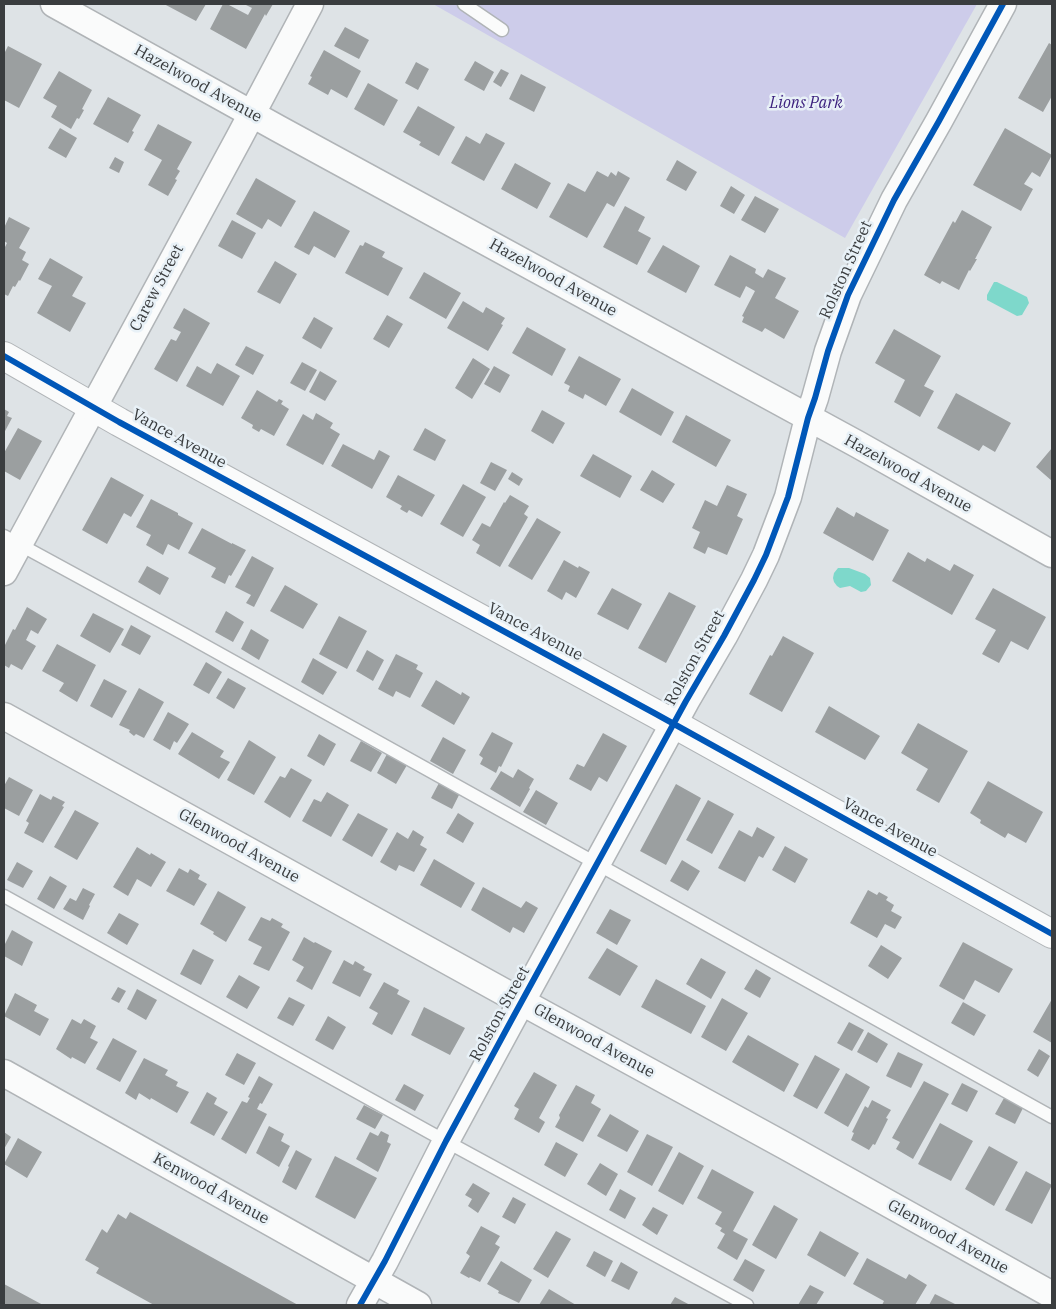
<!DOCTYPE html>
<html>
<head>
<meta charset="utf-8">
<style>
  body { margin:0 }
  #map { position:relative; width:1056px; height:1309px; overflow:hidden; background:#dee3e6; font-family:"IBM Plex Serif",serif }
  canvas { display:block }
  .frame { position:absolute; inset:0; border:5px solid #3a3d3f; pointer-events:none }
</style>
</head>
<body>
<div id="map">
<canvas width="1056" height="1309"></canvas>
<div class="frame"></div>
</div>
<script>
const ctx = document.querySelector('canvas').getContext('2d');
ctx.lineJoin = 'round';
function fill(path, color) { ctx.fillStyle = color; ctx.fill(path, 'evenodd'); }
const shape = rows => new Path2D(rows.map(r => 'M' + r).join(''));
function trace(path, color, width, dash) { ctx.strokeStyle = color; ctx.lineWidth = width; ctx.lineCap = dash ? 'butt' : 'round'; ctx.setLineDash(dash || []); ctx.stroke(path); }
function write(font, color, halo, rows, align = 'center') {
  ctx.font = font + ' "IBM Plex Serif",serif'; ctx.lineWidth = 5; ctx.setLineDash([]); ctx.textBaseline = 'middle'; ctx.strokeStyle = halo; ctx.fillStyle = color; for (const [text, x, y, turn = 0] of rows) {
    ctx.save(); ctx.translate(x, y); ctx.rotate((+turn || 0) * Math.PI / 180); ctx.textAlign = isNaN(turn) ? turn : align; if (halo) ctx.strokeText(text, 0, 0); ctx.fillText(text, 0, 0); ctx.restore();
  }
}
fill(shape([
  [433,4,977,4,845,238]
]), '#cdccea');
fill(shape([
  [994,282,997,282,1027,297,1029,303,1022,315,1017,316,987,300,987,295],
  [838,568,849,568,865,574,870,578,871,585,866,591,861,592,850,586,840,588,837,586,834,582,833,578,834,573]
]), '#7ed8cb');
fill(shape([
  [164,4,206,4,196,21],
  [223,4,227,4,248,15,252,8,244,4,273,4,266,16,265,14,246,49,210,29],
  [345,27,369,40,359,59,334,46],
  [1049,43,1052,45,1052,96,1043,112,1018,98],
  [8,46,42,64,19,108,4,100,4,54],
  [324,50,361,71,347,98,331,89,328,95,308,84,312,77,310,76],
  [475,61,494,72,484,91,464,80],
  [416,62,429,69,418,90,405,83],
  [501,69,509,73,501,87,493,82],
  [59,71,92,90,82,109,84,110,79,119,77,118,71,129,51,117,57,106,43,98],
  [521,74,546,87,534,112,509,99],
  [368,83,398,100,384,126,354,109],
  [108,97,141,115,132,131,134,132,128,143,93,124],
  [418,106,455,127,439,156,419,145,421,142,403,132],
  [158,124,192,142,177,169,180,171,175,179,177,180,168,196,148,185,162,160,144,150],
  [60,128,77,138,66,158,48,148],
  [1005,128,1052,155,1040,177,1032,172,1024,184,1033,189,1021,211,973,185],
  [486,133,505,143,484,181,451,163,466,136,480,144],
  [115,157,124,162,119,173,109,168],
  [677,160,697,172,686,191,666,180],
  [515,163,551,183,537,209,501,189],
  [597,171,608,177,611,172,616,176,618,171,630,178,614,207,607,203,587,238,549,217,568,183,585,192],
  [256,178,296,201,281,227,268,219,262,229,236,214],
  [731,186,745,195,734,214,720,206],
  [755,196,779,209,765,233,741,220],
  [625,206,645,217,638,231,651,238,637,265,603,247],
  [962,210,992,227,975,259,977,259,970,271,969,270,959,290,942,281,940,284,924,275,953,221,955,223],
  [314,211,350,231,335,258,314,246,309,255,294,247],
  [9,217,30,228,19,248,26,252,22,260,29,264,20,281,19,280,15,287,13,286,8,296,4,294,4,249,7,243,4,241,4,228],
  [232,220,256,233,242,259,218,246],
  [365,242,385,252,382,257,403,268,388,296,345,273,360,245,363,246],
  [663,245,700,266,686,293,647,272],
  [730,255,756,269,755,273,763,278,768,269,786,278,775,298,799,311,784,339,765,328,762,332,742,322,744,317,742,316,755,291,746,286,740,298,714,285],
  [50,258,83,277,72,296,86,303,70,332,37,313,52,286,38,279],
  [275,261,297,274,280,304,257,292],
  [424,272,461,293,446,319,409,298],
  [463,301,483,313,486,307,505,318,501,324,503,325,488,351,447,328],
  [184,308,210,323,177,382,154,369,171,339,176,341,181,332,173,328],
  [387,315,403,324,389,348,373,339],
  [314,317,333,328,321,349,302,338],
  [527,327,566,349,552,376,512,353],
  [894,329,941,356,924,386,934,391,920,417,894,402,905,380,875,363],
  [246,346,264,355,253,375,235,365],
  [579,356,621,379,606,406,585,394,583,399,568,391,570,386,564,383],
  [473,358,490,369,472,399,455,388],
  [302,362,317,370,305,391,290,383],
  [217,363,240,376,223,406,186,386,197,366,211,374],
  [494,366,510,375,500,393,484,384],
  [320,371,337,381,325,401,309,392],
  [632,388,674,412,661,436,619,412],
  [257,390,277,402,279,399,283,401,281,404,289,409,274,436,261,429,259,432,252,428,253,425,241,418],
  [956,393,1011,423,995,452,983,445,979,451,937,428],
  [4,409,9,412,7,416,12,418,4,433],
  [542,410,565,423,553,444,531,431],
  [316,413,333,423,330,428,340,434,323,465,286,445,303,414,313,420],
  [686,415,731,440,716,467,672,442],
  [18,428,42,441,20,480,4,471,4,453],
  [425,428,446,440,435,461,413,450],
  [343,444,374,460,379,450,390,456,372,489,331,466],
  [1052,448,1052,481,1036,467],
  [593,454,632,476,620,498,580,476],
  [491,462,507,470,495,491,480,483],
  [652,470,675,484,663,503,640,490],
  [512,472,523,479,519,486,508,479],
  [398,475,435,495,422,517,409,510,407,513,400,509,402,506,386,497],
  [111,477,144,495,131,517,124,513,107,544,82,530],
  [463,484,486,497,463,537,440,524],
  [727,485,747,494,737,516,743,519,727,555,708,547,705,554,693,548,700,532,692,528,705,500,717,506],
  [510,495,529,506,524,514,528,517,500,567,476,553,480,545,472,540,482,523,490,527,504,502,505,503],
  [151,499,178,513,178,515,193,523,179,550,168,544,163,555,146,545,151,535,136,527],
  [837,507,854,517,856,512,889,530,873,561,823,533],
  [537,518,561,532,532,580,508,566],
  [202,528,232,544,232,543,246,550,231,576,229,575,225,584,211,577,216,568,188,553],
  [908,552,925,562,927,558,950,571,954,564,974,575,952,615,892,581],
  [252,556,274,568,254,607,246,603,251,595,235,587],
  [564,560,578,568,579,566,590,572,576,598,566,592,562,600,547,591],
  [147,566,169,578,160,595,138,582],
  [285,585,318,604,303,629,270,611],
  [612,588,642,604,628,630,597,614],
  [993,588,1046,617,1028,650,1011,641,999,663,982,654,996,630,975,619],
  [669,592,696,606,666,663,638,648],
  [27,607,47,619,38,634,31,630,26,640,36,646,22,670,11,664,9,668,4,665,4,647,13,629,15,630],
  [226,611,244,622,233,642,215,632],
  [93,613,124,629,110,653,80,636],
  [339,616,367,631,347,669,319,654],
  [131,625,151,636,140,655,121,645],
  [251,629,269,640,259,660,241,649],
  [783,636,814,653,782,712,749,694,770,655,772,656],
  [57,644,96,665,77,702,59,691,64,683,42,671],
  [367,650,384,660,373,681,356,671],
  [396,654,418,665,416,669,423,673,410,698,396,691,393,697,378,689],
  [313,658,337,672,323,695,301,682],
  [206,662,222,672,209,694,193,685],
  [228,678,246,688,234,709,216,698],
  [104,679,127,691,112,718,90,706],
  [436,680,461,695,462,692,470,697,454,725,421,706],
  [139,688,164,702,144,738,136,734,134,736,129,732,130,730,119,725],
  [829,706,880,736,865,760,815,732],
  [168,712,189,724,177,743,174,741,170,750,153,740],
  [918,723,968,751,939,803,916,790,928,769,901,753],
  [192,732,224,751,220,757,230,762,219,779,178,754],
  [492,732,513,743,501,767,499,766,496,773,480,764,483,758,479,755],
  [603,733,627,746,607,782,599,777,591,791,569,779,577,764,584,767],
  [319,734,336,744,324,766,307,756],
  [443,737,466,750,453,774,430,761],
  [249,740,276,757,254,795,227,780],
  [361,741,382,753,371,772,350,761],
  [387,754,407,765,396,784,377,773],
  [291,768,312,780,290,818,264,802,280,776,285,778],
  [518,769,534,779,529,788,530,789,520,807,490,789,501,771,513,778],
  [9,777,33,790,19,816,4,808,4,786],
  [988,781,1043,812,1026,843,1008,833,1005,838,980,823,981,820,970,813],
  [439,783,459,795,452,809,431,798],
  [676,784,701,798,666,865,640,851],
  [536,790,558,803,546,825,523,812],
  [327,792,349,805,331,837,302,821,314,799,321,802],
  [40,794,51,800,53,796,65,802,62,806,64,807,43,843,24,833,29,823,26,821],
  [708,800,734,814,712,854,686,840],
  [75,810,99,823,77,860,54,847],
  [358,813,388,829,372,857,342,840],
  [458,813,474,823,463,843,446,833],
  [757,827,775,837,763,858,759,856,745,882,718,868,739,830,752,837],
  [413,830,424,837,420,845,427,849,414,872,399,865,396,871,380,862,397,832,408,839],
  [785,846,808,859,795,883,772,870],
  [137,847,150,855,151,853,166,862,151,887,137,879,128,896,113,887],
  [434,859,475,883,461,908,420,885],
  [682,860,700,871,688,891,670,881],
  [17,862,33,871,23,888,7,880],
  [179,868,188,873,190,869,200,875,198,879,207,884,194,906,166,891],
  [50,876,67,886,54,909,37,899],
  [483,887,521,908,526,901,538,908,524,933,513,927,510,933,471,910],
  [83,888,95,894,89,905,90,906,83,920,63,909,70,898,76,901],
  [868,890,877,895,879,892,888,897,886,900,894,905,891,911,902,917,895,929,885,924,877,938,850,923],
  [218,891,246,907,226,942,213,934,214,932,200,924],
  [610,909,631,920,617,945,596,933],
  [119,913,139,924,127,945,107,933],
  [261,917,270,921,272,918,283,924,281,927,290,932,269,971,253,964,262,947,248,940],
  [12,930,33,942,22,966,4,956,4,946],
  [304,937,314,943,315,942,332,951,312,990,296,981,304,967,292,960],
  [963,942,1013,969,999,993,975,980,964,1000,939,986],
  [881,945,902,958,888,979,868,966],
  [607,948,638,966,620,996,588,978],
  [193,949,214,960,201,985,180,974],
  [701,958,726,972,711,999,686,984],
  [344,960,353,965,355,961,365,967,363,970,372,974,360,997,332,983],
  [756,969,771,978,760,998,744,989],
  [239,975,260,987,247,1009,226,997],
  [656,979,706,1006,691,1034,641,1007],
  [384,982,399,990,397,994,410,1001,392,1035,372,1024,378,1013,369,1008],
  [118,987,126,991,119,1003,111,999],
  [137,989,157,1000,146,1020,127,1009],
  [15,993,37,1005,34,1011,49,1019,40,1036,4,1016],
  [289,997,305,1005,293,1026,277,1018],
  [722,998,748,1013,726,1051,701,1037],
  [1052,999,1052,1043,1033,1032],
  [963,1002,986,1015,974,1036,951,1023],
  [424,1007,465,1028,450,1055,411,1035],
  [328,1016,346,1027,333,1050,315,1040],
  [72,1019,81,1024,84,1019,96,1026,90,1038,98,1042,85,1064,72,1057,71,1059,56,1049],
  [849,1022,864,1030,852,1051,837,1043],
  [868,1032,888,1044,877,1063,857,1052],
  [748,1035,799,1064,784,1092,732,1062],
  [113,1038,137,1051,120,1082,96,1069],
  [1039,1049,1050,1056,1038,1077,1027,1070],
  [898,1052,923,1064,911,1088,886,1076],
  [237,1053,256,1063,244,1085,225,1075],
  [815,1055,840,1069,817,1109,793,1096],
  [144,1058,168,1070,165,1075,178,1082,176,1086,189,1092,177,1113,151,1098,150,1100,139,1093,136,1100,125,1093],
  [534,1072,557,1085,539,1118,545,1122,539,1133,514,1119,519,1109,514,1106],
  [846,1073,870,1087,848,1127,824,1113],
  [259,1076,273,1084,262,1104,260,1103,257,1109,267,1114,246,1154,221,1139,242,1101,247,1103,250,1098,248,1097],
  [924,1081,949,1094,913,1159,896,1149,900,1142,892,1138],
  [962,1083,978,1091,967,1112,951,1104],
  [404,1084,424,1095,415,1111,395,1100],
  [576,1085,595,1095,591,1103,601,1109,583,1142,555,1127,560,1118,559,1115],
  [207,1092,217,1098,214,1104,228,1112,214,1136,190,1123],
  [1004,1098,1023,1108,1015,1124,995,1114],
  [872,1100,891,1110,886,1118,888,1119,875,1145,873,1144,869,1150,851,1140,854,1133,852,1132,865,1106,868,1108],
  [364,1105,383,1115,375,1129,356,1119],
  [610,1114,639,1131,627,1152,597,1136],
  [940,1123,973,1141,951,1181,918,1164],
  [269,1126,284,1134,281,1141,290,1146,279,1167,256,1153],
  [381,1131,389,1135,387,1142,391,1144,378,1172,356,1159,370,1132,378,1136],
  [4,1132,11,1137,4,1149],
  [647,1134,673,1147,652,1186,627,1172],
  [18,1138,42,1152,27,1178,4,1164],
  [556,1142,578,1154,565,1177,544,1165],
  [989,1146,1018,1162,994,1206,965,1189],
  [296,1150,312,1159,296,1190,282,1182,289,1167,288,1166],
  [679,1152,704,1166,683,1205,658,1191],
  [335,1156,377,1178,355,1219,315,1197],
  [600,1163,618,1174,606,1196,587,1184],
  [712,1169,754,1192,733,1231,748,1239,737,1260,717,1248,725,1234,720,1231,722,1228,715,1224,722,1212,697,1198],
  [1026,1171,1052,1185,1032,1224,1005,1210],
  [473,1183,490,1193,478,1213,468,1206,472,1199,465,1195],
  [620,1189,636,1198,625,1219,609,1210],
  [513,1197,526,1204,515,1224,502,1217],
  [774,1205,798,1219,776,1259,752,1245],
  [653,1207,668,1215,657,1235,642,1225],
  [130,1212,298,1305,154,1305,96,1273,99,1268,85,1260,102,1229,107,1233,118,1214,126,1219],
  [481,1226,500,1236,495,1244,500,1247,480,1282,470,1277,469,1278,460,1273,470,1256,466,1253],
  [556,1231,571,1239,548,1278,533,1269],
  [820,1231,859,1253,845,1277,807,1255],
  [594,1251,613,1261,605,1277,586,1266],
  [867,1258,906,1279,909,1274,927,1285,915,1305,882,1305,884,1301,853,1284],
  [745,1259,765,1270,753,1292,733,1280],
  [501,1261,532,1280,519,1303,498,1293,499,1291,487,1284],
  [621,1262,638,1272,629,1290,611,1281],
  [4,1284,43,1305,4,1305],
  [810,1285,824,1292,816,1305,798,1305],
  [549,1289,576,1305,539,1305],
  [935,1294,957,1305,929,1305],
  [675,1297,690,1305,670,1305]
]), '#9b9fa0');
const service = shape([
  [464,4,502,30],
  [4,536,184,634,1052,1117],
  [4,896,429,1132,747,1305]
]);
const minor = shape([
  [54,4,279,129,857,444,1052,554],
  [4,572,239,138,310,4],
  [4,716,522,1002,789,1148,1052,1295],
  [4,1073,418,1305],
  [360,1305,385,1261,446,1141,511,1021,686,701,724,636,754,580,766,555,788,497,808,418,815,398,828,351,848,295,894,200,939,121,1003,4]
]);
const tertiary = shape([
  [4,356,119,422,656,714,1052,934]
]);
trace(service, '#b0b4b7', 15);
trace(minor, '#b0b4b7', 29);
trace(tertiary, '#b0b4b7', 30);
trace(service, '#fafbfb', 12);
trace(minor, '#fafbfb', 26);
trace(tertiary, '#fafbfb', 28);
trace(shape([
  [4,356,119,422,656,714,1052,934],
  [360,1305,385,1261,446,1141,511,1021,686,701,724,636,754,580,766,555,788,497,808,418,815,398,828,351,848,295,894,200,939,121,1003,4]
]), '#0057b8', 6);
write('16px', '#3a3d3f', '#e8f1f7', [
  ["Hazelwood Avenue",198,84,29],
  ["Rolston Street",846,270,-66],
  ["Hazelwood Avenue",553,278,29],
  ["Carew Street",157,288,-62],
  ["Vance Avenue",179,439,29],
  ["Hazelwood Avenue",908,474,29],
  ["Vance Avenue",535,632,28],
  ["Rolston Street",695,658,-61],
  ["Vance Avenue",890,828,29],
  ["Glenwood Avenue",239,846,29],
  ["Rolston Street",500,1014,-61],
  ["Glenwood Avenue",594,1041,29],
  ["Kenwood Avenue",211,1189,29],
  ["Glenwood Avenue",948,1237,29]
]);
write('italic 16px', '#3c227e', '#e8f1f7', [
  ["Lions Park",806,103]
]);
</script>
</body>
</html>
